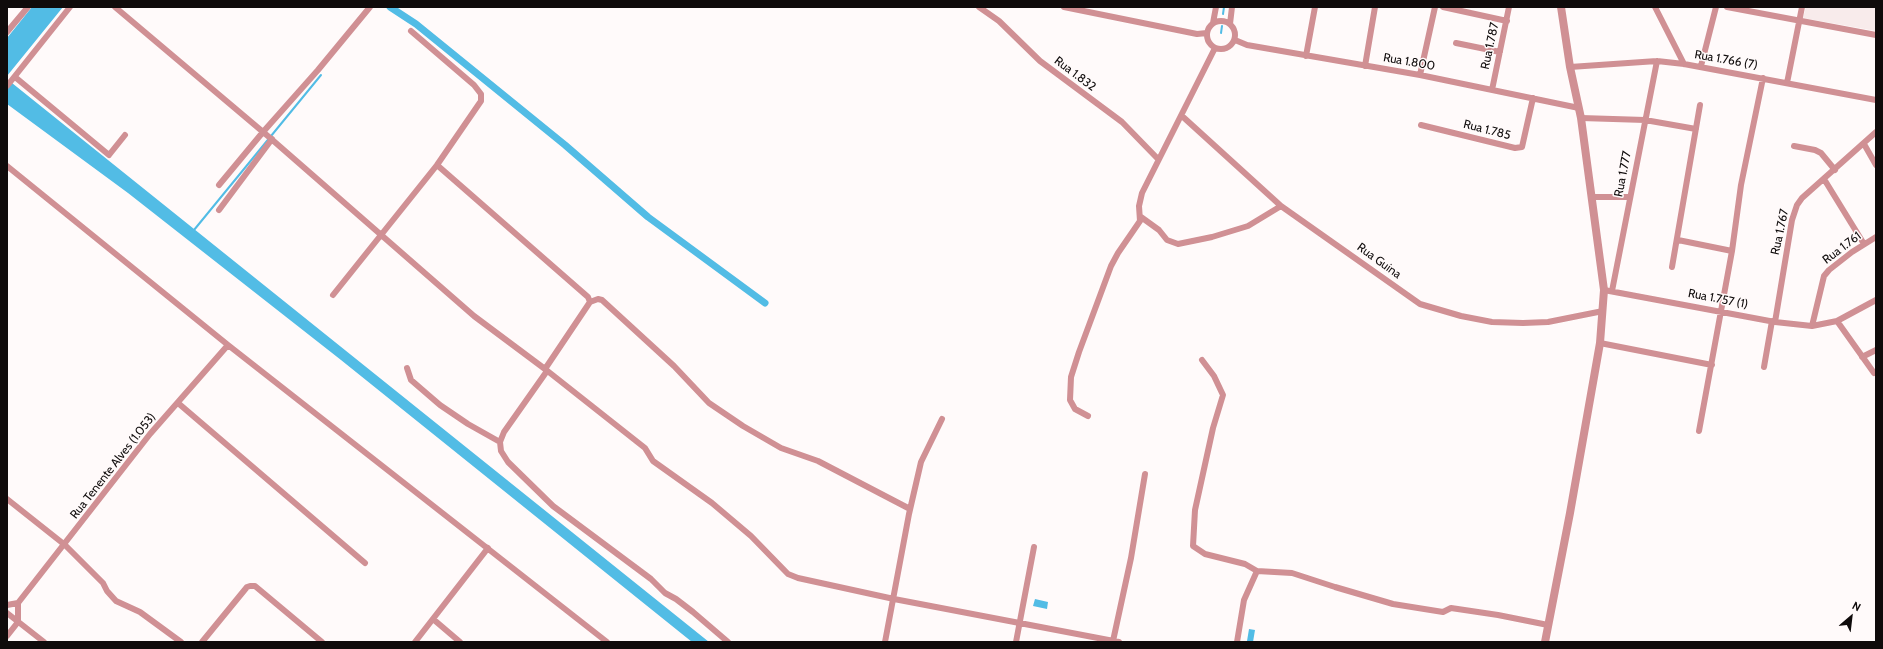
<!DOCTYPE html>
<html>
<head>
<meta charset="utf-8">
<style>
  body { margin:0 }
  #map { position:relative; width:1883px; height:649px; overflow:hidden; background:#fffafa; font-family:Cabin,sans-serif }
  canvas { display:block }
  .frame { position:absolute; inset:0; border:8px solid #0f0b0b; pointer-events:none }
  .north { position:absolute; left:1831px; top:597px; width:40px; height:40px; -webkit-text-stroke:3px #fffafa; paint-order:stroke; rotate:28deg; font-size:11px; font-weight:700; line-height:16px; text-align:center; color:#0f0b0b }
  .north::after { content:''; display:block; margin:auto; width:14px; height:18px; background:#0f0b0b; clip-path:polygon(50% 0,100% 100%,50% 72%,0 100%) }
</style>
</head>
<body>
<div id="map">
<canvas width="1883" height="649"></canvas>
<div class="frame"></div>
<div class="north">N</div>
</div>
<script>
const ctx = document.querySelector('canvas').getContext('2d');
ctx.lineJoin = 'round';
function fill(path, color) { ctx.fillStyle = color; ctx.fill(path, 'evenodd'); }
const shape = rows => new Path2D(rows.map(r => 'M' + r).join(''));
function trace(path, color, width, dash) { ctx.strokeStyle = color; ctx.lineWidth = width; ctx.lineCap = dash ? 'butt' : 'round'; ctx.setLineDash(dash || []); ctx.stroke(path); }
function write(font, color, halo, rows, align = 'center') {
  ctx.font = font + ' Cabin,sans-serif'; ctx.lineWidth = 3; ctx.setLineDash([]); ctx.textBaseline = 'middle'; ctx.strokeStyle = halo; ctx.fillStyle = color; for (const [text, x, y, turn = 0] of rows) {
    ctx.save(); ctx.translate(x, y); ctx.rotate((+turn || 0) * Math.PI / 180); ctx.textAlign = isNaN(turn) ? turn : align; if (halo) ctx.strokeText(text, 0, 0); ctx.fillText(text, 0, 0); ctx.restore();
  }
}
fill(shape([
  [1806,7,1876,7,1876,31,1803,18]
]), '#f8ebeb');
fill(shape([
  [32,7,63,7,7,76,7,38],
  [7,79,709,642,692,642,341,360,128,193,7,104],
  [1035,599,1048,602,1047,609,1033,606],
  [1249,629,1255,630,1253,642,1247,641]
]), '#52bce5');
trace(shape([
  [1223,14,1224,7],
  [1221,33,1222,26],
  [194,230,321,75]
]), '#52bce5', 2);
trace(shape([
  [390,7,416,24,565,145,648,217,765,303]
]), '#52bce5', 7);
trace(shape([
  [115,7,269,137,474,316,545,369,645,448,653,461,712,503,751,536,788,574,798,578,894,599,1119,642],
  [979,7,999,21,1040,61,1122,122,1158,159],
  [1064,7,1197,34,1207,33],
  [1443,7,1507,21],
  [1655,7,1684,64],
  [1727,7,1876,35],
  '1207 35a14 14 0 1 1 28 0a14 14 0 1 1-28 0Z',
  [1213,23,1216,7],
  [1230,24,1232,7],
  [7,32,28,7],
  [1235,40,1247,45,1420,75,1579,108],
  [1456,43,1500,52],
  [1306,56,1315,7],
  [1365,66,1375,7],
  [1701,66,1716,7],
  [1570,67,1657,61,1684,64,1876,100],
  [1420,75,1435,7],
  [15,77,109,155,125,135],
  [1787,83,1802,7],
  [7,86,70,7],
  [1492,90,1509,7],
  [1182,116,1281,206,1420,304,1461,316,1492,322,1523,323,1548,322,1603,311],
  [1581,118,1645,120,1696,129],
  [1421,125,1515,148,1522,147,1533,98],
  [1864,144,1876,165],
  [1794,146,1815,150,1821,153,1835,170],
  [437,165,588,297,590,302,545,369],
  [7,166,228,345,607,642],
  [1824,179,1864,244],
  [219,185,263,132,318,70,370,7],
  [1592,197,1630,197],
  [219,210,272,139],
  [1141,217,1159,230,1167,240,1178,244,1212,237,1248,226,1281,206],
  [1678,240,1732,251],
  [1672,267,1700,105],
  [1604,290,1775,322,1812,326,1837,321,1876,300],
  [1612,291,1657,61],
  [333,295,437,165,481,101,481,94,474,85,411,31],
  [590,302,598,299,602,300,674,366,709,403,743,426,781,448,818,461,910,509],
  [1837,321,1874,373],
  [1775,322,1792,220,1797,205,1802,198,1876,132],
  [1812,326,1824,276,1829,270,1852,252,1876,237],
  [1600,343,1712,365],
  [1862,357,1876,350],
  [1202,360,1214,376,1223,395,1213,428,1195,510,1193,546,1205,554,1245,564,1257,571,1292,573,1335,587,1393,604,1443,612,1451,608,1498,615,1548,625],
  [1764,367,1772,321],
  [407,368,411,380,440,405,468,424,500,442],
  [547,371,504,432,500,442,501,451,508,462,553,506,651,579,665,593,676,599,693,612,728,642],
  [178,403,365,563],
  [1088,416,1075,409,1070,400,1071,377,1079,352,1111,266,1118,253,1140,221,1139,206,1142,193,1215,48],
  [1699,431,1732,251,1741,185,1763,78],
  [7,499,65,545,103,583,107,591,116,601,140,612,181,642],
  [7,605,18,603],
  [7,613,44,642],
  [433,619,460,642],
  [7,636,18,622,18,603,150,434,228,345],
  [1113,641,1131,558,1145,474],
  [202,642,247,587,250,586,255,586,322,642],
  [415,642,488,548],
  [885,642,909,514,921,462,942,419],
  [1016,642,1034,547],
  [1237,642,1244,600,1257,571]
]), '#d09094', 6);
trace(shape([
  [1545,642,1570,513,1600,343,1604,290,1581,118,1570,67,1561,7]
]), '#d09094', 8);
write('12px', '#0f0b0b', '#fffafa', [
  ["Rua 1.787",1490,46,-78],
  ["Rua 1.766 (7)",1726,60,10],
  ["Rua 1.800",1409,62,10],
  ["Rua 1.832",1075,74,37],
  ["Rua 1.785",1487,130,14],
  ["Rua 1.777",1623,174,-79],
  ["Rua 1.767",1780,232,-78],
  ["Rua 1.761",1842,248,-37],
  ["Rua Guina",1379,261,36],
  ["Rua 1.757 (1)",1718,299,11],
  ["Rua Tenente Alves (1.053)",113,466,-52]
]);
</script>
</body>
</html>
